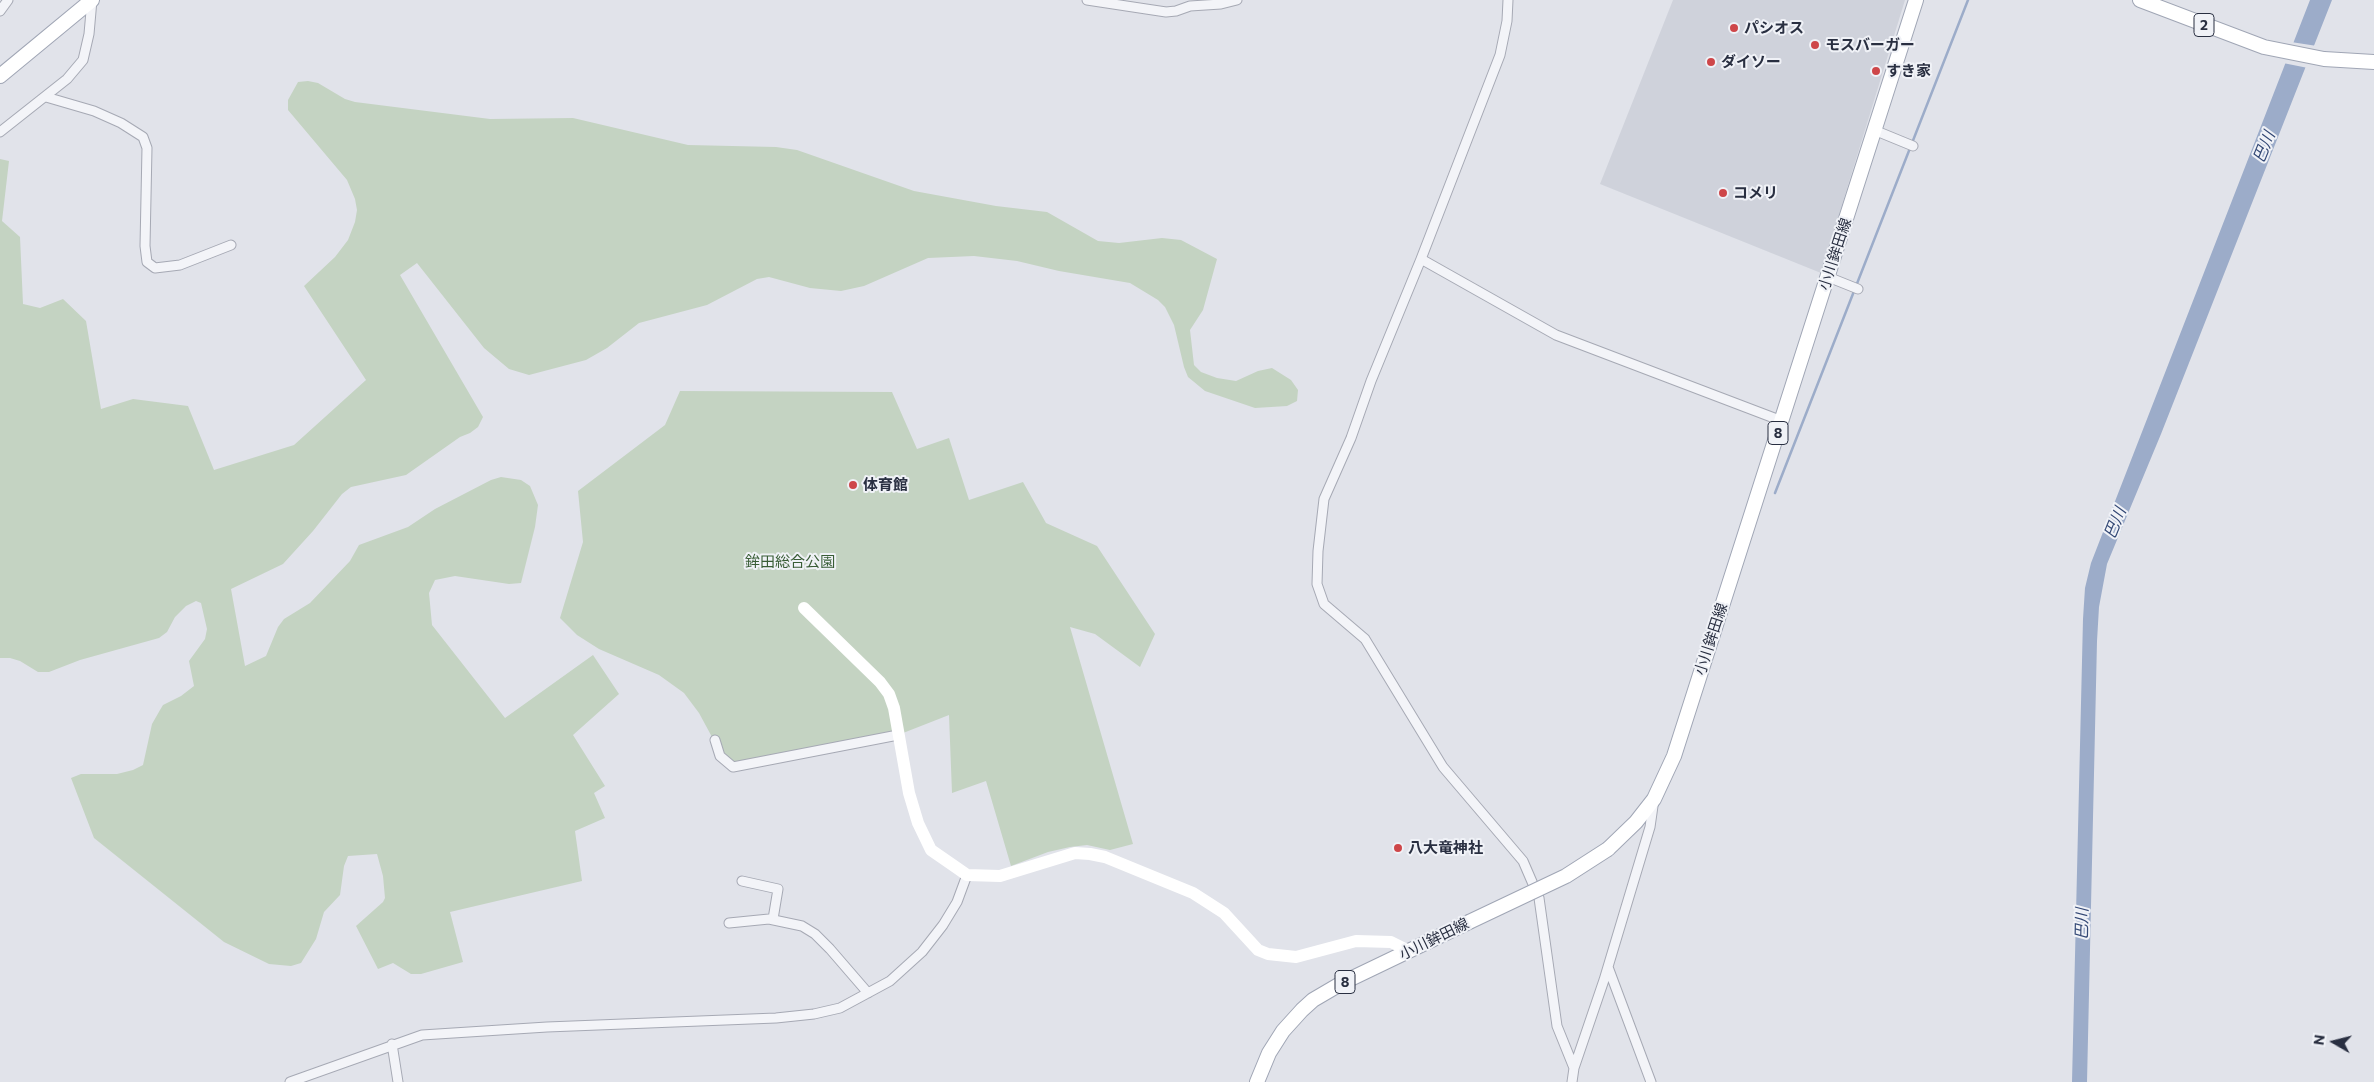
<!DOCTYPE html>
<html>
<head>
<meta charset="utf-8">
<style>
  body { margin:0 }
  #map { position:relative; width:2374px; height:1082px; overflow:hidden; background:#e1e3ea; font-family:Commissioner,sans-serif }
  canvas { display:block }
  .north { position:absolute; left:2309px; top:1017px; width:50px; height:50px; -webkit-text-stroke:4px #f0f2f7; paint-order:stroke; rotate:278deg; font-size:14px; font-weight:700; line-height:20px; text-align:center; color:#292f41 }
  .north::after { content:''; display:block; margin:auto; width:18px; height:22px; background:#292f41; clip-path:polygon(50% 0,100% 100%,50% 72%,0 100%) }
</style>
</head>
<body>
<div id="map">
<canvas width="2374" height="1082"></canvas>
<div class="north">N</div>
</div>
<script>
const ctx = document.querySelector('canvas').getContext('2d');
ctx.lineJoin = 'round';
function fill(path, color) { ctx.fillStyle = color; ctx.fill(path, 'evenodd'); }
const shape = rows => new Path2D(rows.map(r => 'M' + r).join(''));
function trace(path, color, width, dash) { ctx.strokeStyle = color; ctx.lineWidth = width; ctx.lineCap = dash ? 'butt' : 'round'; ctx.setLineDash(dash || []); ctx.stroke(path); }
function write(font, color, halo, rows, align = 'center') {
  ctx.font = font + ' Commissioner,"Noto Sans JP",sans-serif'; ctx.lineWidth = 4; ctx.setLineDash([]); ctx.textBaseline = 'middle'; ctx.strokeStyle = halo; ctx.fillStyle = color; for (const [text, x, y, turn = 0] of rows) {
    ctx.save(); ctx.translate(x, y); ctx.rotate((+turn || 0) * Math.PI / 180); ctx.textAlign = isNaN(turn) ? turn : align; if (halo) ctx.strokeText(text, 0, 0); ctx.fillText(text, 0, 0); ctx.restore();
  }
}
fill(shape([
  [1673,0,1905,0,1821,273,1600,184]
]), '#cfd2db');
fill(shape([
  [308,81,318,83,345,99,355,102,490,119,573,118,688,145,776,147,797,150,914,191,996,206,1047,212,1098,241,1119,243,1162,238,1181,240,1217,259,1203,310,1190,330,1194,365,1201,372,1217,378,1236,381,1258,371,1272,368,1291,380,1298,390,1297,401,1287,406,1255,408,1205,391,1188,377,1184,367,1174,325,1165,307,1158,300,1130,283,1059,271,1017,261,974,256,928,258,864,286,841,291,810,288,769,277,757,279,707,305,639,323,607,348,586,360,529,375,509,369,484,348,417,263,400,275,483,417,478,427,470,433,460,437,406,475,351,487,342,494,313,531,283,564,231,589,245,666,266,656,278,627,284,619,310,603,350,561,359,545,408,527,435,509,491,480,501,477,521,480,530,486,538,505,535,527,521,583,509,584,455,576,435,580,429,593,432,625,505,718,593,655,619,694,573,735,605,786,594,793,605,818,575,831,582,881,450,912,463,962,421,974,411,974,393,963,378,969,356,926,383,902,385,898,383,876,377,854,348,856,344,866,340,895,324,912,316,939,301,963,291,966,269,964,224,942,94,838,71,778,81,774,117,774,133,770,143,765,152,724,160,710,163,705,181,696,194,686,189,661,205,639,207,629,201,603,196,601,186,606,175,617,167,632,159,638,80,660,49,672,38,672,20,661,10,658,0,658,0,159,9,161,2,221,20,237,23,304,40,308,63,299,86,321,101,409,133,399,188,406,214,470,294,445,366,380,304,286,335,257,348,240,355,222,357,210,355,199,347,180,288,110,288,100,298,82],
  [680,391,892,392,917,449,949,438,969,500,1023,482,1046,523,1097,546,1155,634,1140,667,1095,634,1070,627,1133,844,1110,850,1087,845,1070,847,1048,852,1011,866,986,781,952,793,949,715,898,735,733,767,725,761,699,713,684,693,659,675,599,649,577,635,560,618,583,542,578,491,665,425]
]), '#c4d3c2');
fill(shape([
  [2310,0,2332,0,2161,434,2107,564,2099,607,2097,641,2087,1082,2072,1082,2083,619,2085,588,2091,563]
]), '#9cacc9');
fill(shape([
  [2291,42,2317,46,2308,68,2283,63]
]), '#e1e3ea');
trace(shape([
  [1775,493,1968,0]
]), '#9cacc9', 2.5);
const street = shape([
  [1087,0,1166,12,1176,11,1190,6,1221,4,1237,0],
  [1508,0,1507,21,1500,55,1421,259,1371,381,1351,438,1324,499,1318,551,1317,584,1324,604,1365,639,1443,767,1523,861,1539,898,1557,1026,1574,1068],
  [0,11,8,0],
  [46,97,94,111,121,123,143,137,147,148,145,246,147,262,155,268,180,265,231,245],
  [1874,130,1913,146],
  [0,132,67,79,83,60,89,34,92,0],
  [1421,259,1556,335,1782,421],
  [1828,277,1858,289],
  [715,740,720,756,733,767,898,735],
  [742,881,778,889,773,919],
  [729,923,769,919,802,926,815,934,830,949,868,993],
  [1608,967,1651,1082],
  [392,1044,398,1082],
  [290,1082,422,1035,547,1027,776,1018,814,1014,840,1008,890,981,922,952,943,925,957,902,967,875],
  [1572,1082,1574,1068,1604,980,1650,827,1654,799]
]);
const primary = shape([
  [2140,0,2264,47,2324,59,2374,62],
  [0,76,92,0],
  [1608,849,1636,822,1654,799,1674,756,1916,0],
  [1257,1082,1269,1053,1283,1031,1302,1010,1313,1000,1342,983,1469,922]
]);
trace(street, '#a6a9b4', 11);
trace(primary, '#a0a6b5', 16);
trace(street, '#f3f4f8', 9);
trace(shape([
  [804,608,880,682,889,694,894,708,909,793,918,823,931,850,957,868,967,875,1000,876,1075,853,1090,854,1105,857,1193,893,1224,913,1258,950,1268,954,1296,957,1356,941,1391,942,1409,951]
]), '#fff', 12);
trace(primary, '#fff', 14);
const primaryBridge = shape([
  [1469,922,1566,876,1608,849]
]);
trace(primaryBridge, '#a0a6b5', 16, []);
trace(primaryBridge, '#fff', 14);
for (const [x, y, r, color] of [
  [1734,28,5,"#ce4649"],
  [1815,45,5,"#ce4649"],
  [1711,62,5,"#ce4649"],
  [1876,71,5,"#ce4649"],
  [1723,193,5,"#ce4649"],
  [853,485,5,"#ce4649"],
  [1398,848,5,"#ce4649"]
]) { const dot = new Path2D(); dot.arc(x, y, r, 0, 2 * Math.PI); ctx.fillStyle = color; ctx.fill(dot); trace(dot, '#f0f2f7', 2); }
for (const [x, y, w] of [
  [2204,25,20],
  [1778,433,20],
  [1345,982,20]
]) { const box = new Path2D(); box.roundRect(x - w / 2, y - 11.5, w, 23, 4); ctx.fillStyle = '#f0f2f7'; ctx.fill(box); trace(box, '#292f41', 1); }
write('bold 14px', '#292f41', null, [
  ["2",2204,25],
  ["8",1778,433],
  ["8",1345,982]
]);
write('bold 15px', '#292f41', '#f0f2f7', [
  ["パシオス",1744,28],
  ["モスバーガー",1825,45],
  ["ダイソー",1721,62],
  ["すき家",1886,71],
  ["コメリ",1733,193],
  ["体育館",863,485],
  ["八大竜神社",1408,848]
], 'left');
write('15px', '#292f41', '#f0f2f7', [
  ["小川鉾田線",1835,254,-72],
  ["小川鉾田線",1711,639,-72],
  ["小川鉾田線",1434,939,-26]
]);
write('15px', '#395d36', '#f0f2f7', [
  ["鉾田総合公園",790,562]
]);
write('italic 16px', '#334875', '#f0f2f7', [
  ["巴川",2264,147,-68],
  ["巴川",2115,523,-68],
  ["巴川",2082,924,-89]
]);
</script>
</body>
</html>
